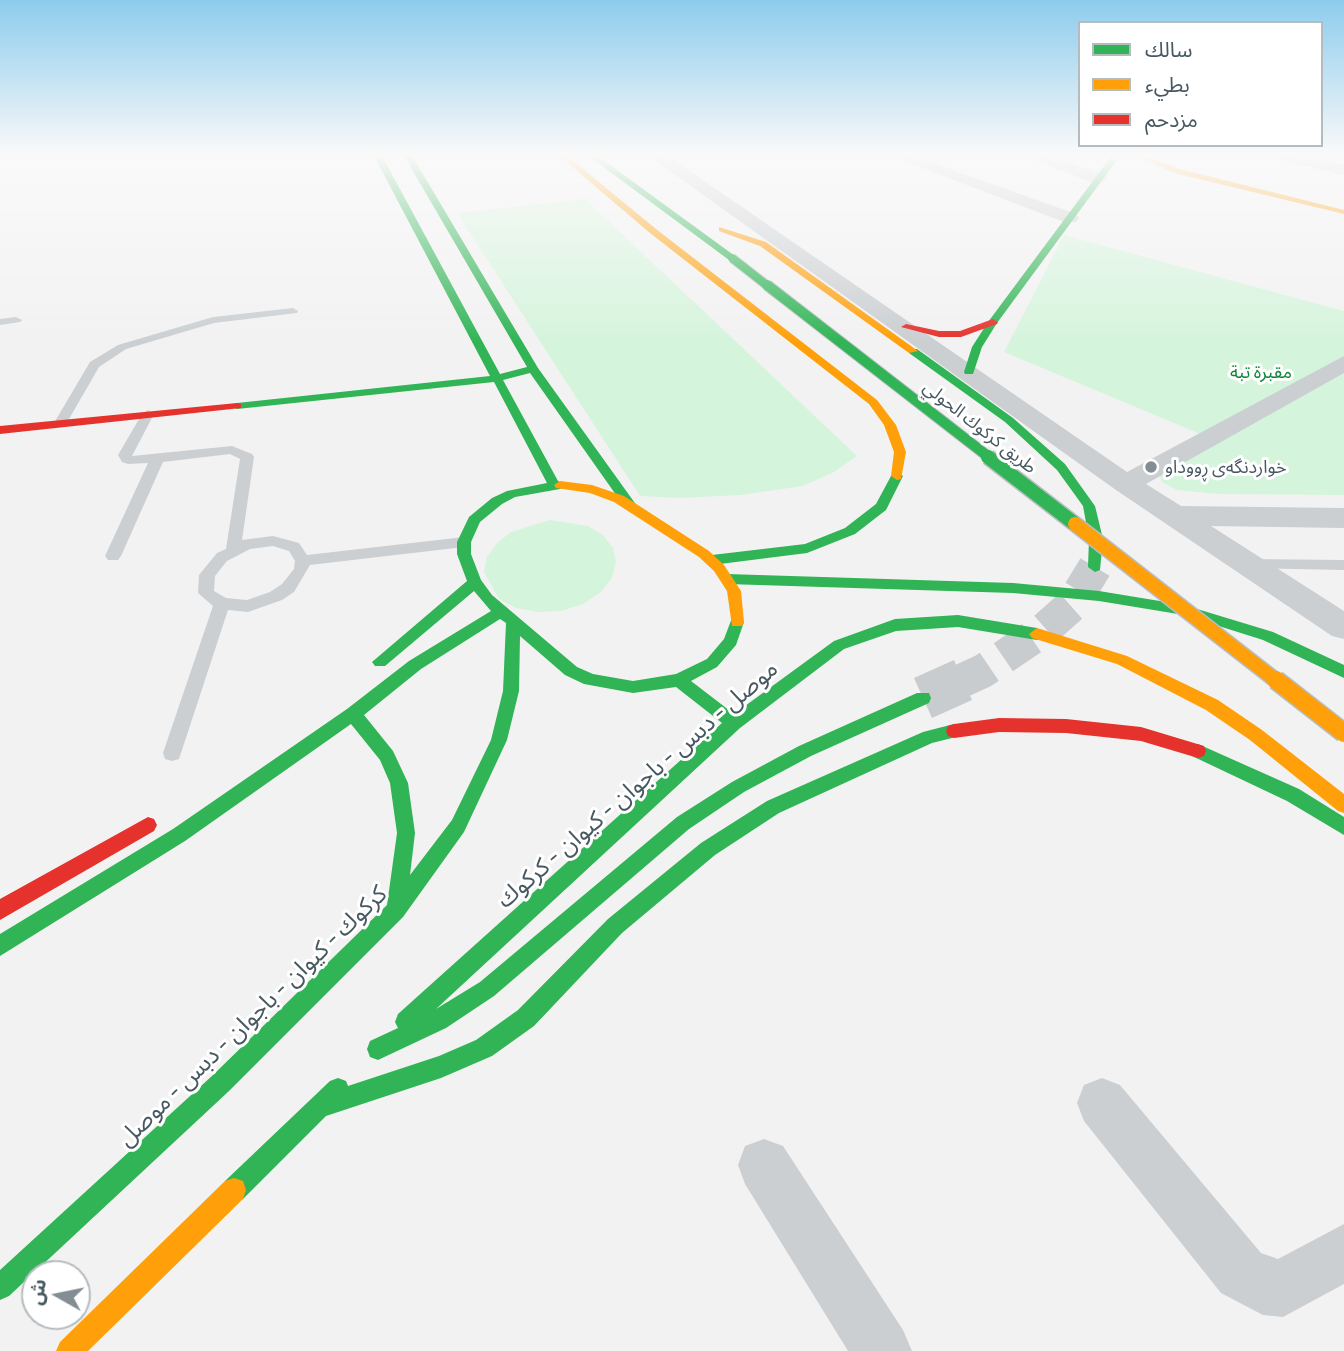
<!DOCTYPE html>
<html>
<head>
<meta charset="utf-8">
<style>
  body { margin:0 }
  #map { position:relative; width:1344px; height:1351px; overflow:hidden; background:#f3f2f2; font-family:Commissioner,"Noto Sans Arabic",sans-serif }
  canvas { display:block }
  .legend { position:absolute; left:1078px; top:21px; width:245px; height:126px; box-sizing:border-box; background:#fff; border:2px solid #b5bcc0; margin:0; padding:9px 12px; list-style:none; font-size:21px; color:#475861 }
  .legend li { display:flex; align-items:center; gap:14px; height:35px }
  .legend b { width:35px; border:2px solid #b5bcc0 }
  .north { position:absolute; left:21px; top:1260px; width:70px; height:70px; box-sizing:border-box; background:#fff; border:2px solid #b5bcc0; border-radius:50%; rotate:279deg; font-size:19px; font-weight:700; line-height:28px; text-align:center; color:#475861 }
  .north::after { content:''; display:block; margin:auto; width:24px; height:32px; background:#838e94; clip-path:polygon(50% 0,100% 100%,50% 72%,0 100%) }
</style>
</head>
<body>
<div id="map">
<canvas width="1344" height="1351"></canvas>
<ul class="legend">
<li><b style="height:9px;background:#30b455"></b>سالك</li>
<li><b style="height:9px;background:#ff9f0a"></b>بطيء</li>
<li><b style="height:9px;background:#e5322d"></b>مزدحم</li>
</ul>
<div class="north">ش</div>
</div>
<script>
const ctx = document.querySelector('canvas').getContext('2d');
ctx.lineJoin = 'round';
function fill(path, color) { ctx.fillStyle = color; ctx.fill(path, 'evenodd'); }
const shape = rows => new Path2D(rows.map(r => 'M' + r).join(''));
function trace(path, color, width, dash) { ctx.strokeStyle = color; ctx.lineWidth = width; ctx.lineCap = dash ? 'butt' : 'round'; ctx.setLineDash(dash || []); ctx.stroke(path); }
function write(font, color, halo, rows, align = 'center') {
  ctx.font = font + ' Commissioner,"Noto Sans Arabic",sans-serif'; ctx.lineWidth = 6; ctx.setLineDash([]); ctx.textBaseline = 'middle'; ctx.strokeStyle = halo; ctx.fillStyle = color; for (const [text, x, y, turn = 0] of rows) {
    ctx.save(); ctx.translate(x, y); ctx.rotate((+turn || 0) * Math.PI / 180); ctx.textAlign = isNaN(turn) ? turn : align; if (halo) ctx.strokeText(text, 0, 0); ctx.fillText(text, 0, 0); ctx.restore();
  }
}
fill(shape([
  [585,199,857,456,834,472,803,486,740,495,680,498,640,496,457,213],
  [1064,235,1344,311,1344,495,1218,494,1177,490,1162,482,1159,473,1217,441,1004,352],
  [550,520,588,526,603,535,613,548,616,562,612,578,601,592,583,604,561,611,538,612,516,608,499,599,484,572,487,557,497,543,511,532]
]), '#d5f4dc');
trace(shape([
  [959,682,983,671,1045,629,1072,605,1095,567]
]), '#c8ccce', 34, [34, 17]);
trace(shape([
  [923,698,963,680]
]), '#c8ccce', 44, [44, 22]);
fill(shape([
  [293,308,298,311,297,313,214,323,126,349,99,367,65,426,55,426,54,423,90,362,118,345,213,317,293,308],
  [16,317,22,320,20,322,0,325,0,319,16,317],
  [148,410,154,414,132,456,232,446,252,454,254,457,242,540,273,536,299,543,307,555,464,537,472,542,464,547,310,565,294,592,282,600,248,612,228,610,181,753,179,759,172,761,165,759,163,753,213,606,198,593,199,575,217,553,226,549,240,459,230,454,163,462,121,556,118,560,108,560,105,556,148,463,128,464,122,462,118,455,142,414,148,410],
  [273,546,289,551,295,561,294,569,282,584,270,592,247,600,226,598,214,591,215,576,227,561,250,549,273,546],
  [1249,559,1344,560,1344,570,1244,568,1241,564,1244,560,1249,559]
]), '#cbcfd2');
fill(shape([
  [646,154,665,154,1127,472,1344,356,1344,373,1146,484,1181,506,1344,508,1344,528,1211,526,1344,611,1344,639,1332,636,1116,490,646,154],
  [885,154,908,154,1076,214,1079,218,1076,222,1064,222,885,154],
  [1019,154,1043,154,1105,175,1107,179,1099,184,1093,183,1019,154],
  [1265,154,1295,154,1344,165,1344,175,1267,157,1265,154],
  [1102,1078,1120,1085,1261,1253,1278,1259,1344,1224,1344,1284,1283,1317,1263,1315,1221,1293,1084,1121,1077,1103,1084,1085,1102,1078],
  [764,1139,783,1146,903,1330,912,1351,848,1351,745,1184,738,1165,745,1146,764,1139]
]), '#cbcfd2');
fill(shape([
  [373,154,381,154,500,374,527,367,403,154,411,154,538,368,637,506,631,510,626,509,530,373,503,380,558,481,566,485,560,489,515,497,502,504,480,522,471,542,471,554,481,580,492,595,577,667,593,674,633,681,676,674,707,659,724,639,732,618,737,616,744,622,736,645,717,667,691,681,734,714,834,641,895,619,958,615,1037,628,1045,634,1037,640,958,627,896,631,844,649,740,728,436,1009,480,982,677,817,732,782,799,746,917,693,929,693,931,698,929,703,811,756,744,792,689,829,494,996,446,1028,378,1060,370,1057,367,1049,370,1041,398,1028,395,1022,398,1014,722,723,676,687,633,693,584,684,565,675,520,636,519,691,507,740,464,832,403,917,229,1091,9,1296,0,1300,0,1270,213,1075,387,905,397,833,390,783,380,760,351,724,185,841,0,956,0,934,173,829,347,709,409,661,491,611,474,591,385,666,375,666,372,662,467,581,457,554,457,542,469,517,492,498,507,491,547,483,494,382,237,409,231,406,237,403,490,376,373,154],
  [500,619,506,623,503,691,491,740,452,820,410,875,415,833,408,783,393,751,364,715,421,669,500,619],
  [586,154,595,154,735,256,735,260,729,260,586,154],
  [1110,158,1117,160,997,323,982,347,973,374,965,374,964,372,972,347,988,322,1110,158],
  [909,349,917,349,1013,418,1065,464,1095,506,1103,539,1100,570,1095,572,1088,567,1089,539,1083,506,1057,470,1005,422,909,353,909,349],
  [897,472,903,476,886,510,855,534,807,553,712,565,705,560,712,555,805,544,845,528,876,504,891,476,897,472],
  [727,574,1013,583,1099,591,1184,605,1273,632,1344,665,1344,678,1263,640,1184,615,1099,601,1013,593,727,584,720,579,727,574],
  [954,724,960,726,962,731,960,736,932,743,779,813,715,855,622,933,534,1026,492,1056,441,1078,326,1116,243,1199,234,1202,225,1199,222,1190,225,1181,330,1081,338,1078,346,1081,348,1086,439,1056,476,1040,518,1010,608,919,701,843,767,801,923,732,954,724],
  [1198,744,1299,789,1344,817,1344,835,1287,801,1192,756,1190,751,1192,746,1198,744]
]), '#30b455');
fill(shape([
  [557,154,565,154,656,229,877,400,896,425,906,452,901,479,897,480,891,476,894,452,884,425,869,404,650,233,557,154],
  [1132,154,1142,154,1180,169,1344,210,1344,214,1174,173,1132,154],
  [719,227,766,242,918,351,909,353,760,246,719,231,719,227],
  [560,481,592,485,624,496,709,551,724,565,741,591,744,622,742,626,732,626,727,591,714,571,699,557,614,502,590,493,556,488,554,485,560,481],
  [1037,628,1127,656,1218,700,1262,730,1344,794,1344,813,1338,811,1250,740,1206,710,1117,664,1032,638,1029,634,1037,628],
  [234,1178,243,1181,246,1190,243,1199,88,1351,56,1351,60,1342,225,1181,234,1178]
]), '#ff9f0a');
fill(shape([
  [993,319,998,322,997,324,961,337,939,337,901,327,906,324,939,331,960,331,993,319],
  [237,403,241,404,241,408,0,434,0,426,237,403],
  [999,718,1066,719,1141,727,1204,746,1206,751,1204,756,1198,758,1141,741,1066,733,999,732,954,738,948,736,946,731,948,726,954,724,999,718],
  [148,817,154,819,157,825,154,831,0,920,0,899,148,817]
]), '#e5322d');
const fastBridgeFar2 = shape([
  [732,258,769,287]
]);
const fastBridgeFar1 = shape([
  [767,285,990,458]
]);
const fastBridge = shape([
  [988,457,1075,524]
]);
const slowBridgeFar1 = shape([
  [1075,524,1278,682]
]);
const slowBridge = shape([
  [1276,680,1344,733]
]);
trace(fastBridgeFar2, '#b6bdc3', 10, []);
trace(fastBridgeFar1, '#b6bdc3', 12, []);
trace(fastBridge, '#b6bdc3', 17, []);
trace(slowBridgeFar1, '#b6bdc3', 17, []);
trace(slowBridge, '#b6bdc3', 21, []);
trace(fastBridgeFar2, '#30b455', 8);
trace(fastBridgeFar1, '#30b455', 10);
trace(fastBridge, '#30b455', 14);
trace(slowBridgeFar1, '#ff9f0a', 14);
trace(slowBridge, '#ff9f0a', 18);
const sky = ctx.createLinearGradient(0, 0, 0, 343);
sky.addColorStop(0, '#8dcced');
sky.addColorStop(0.45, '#faf9f9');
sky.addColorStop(1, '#faf9f900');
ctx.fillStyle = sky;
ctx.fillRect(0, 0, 1344, 343);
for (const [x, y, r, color] of [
  [1151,467,7,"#838e94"]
]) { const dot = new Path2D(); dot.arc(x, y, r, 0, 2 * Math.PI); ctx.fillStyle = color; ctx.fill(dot); trace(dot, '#fff', 2.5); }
write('18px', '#0d873a', '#fff', [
  ["مقبرة تبة",1261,372]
]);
write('18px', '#475861', '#fff', [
  ["طريق كركوك الحولي",980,427,38]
]);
write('18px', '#475861', '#fff', [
  ["خواردنگەی ڕووداو",1165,467]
], 'left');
write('24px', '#475861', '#fff', [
  ["موصل - دبس - باجوان - كيوان - كركوك",637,784,-41],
  ["كركوك - كيوان - باجوان - دبس - موصل",252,1016,-44]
]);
</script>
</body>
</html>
